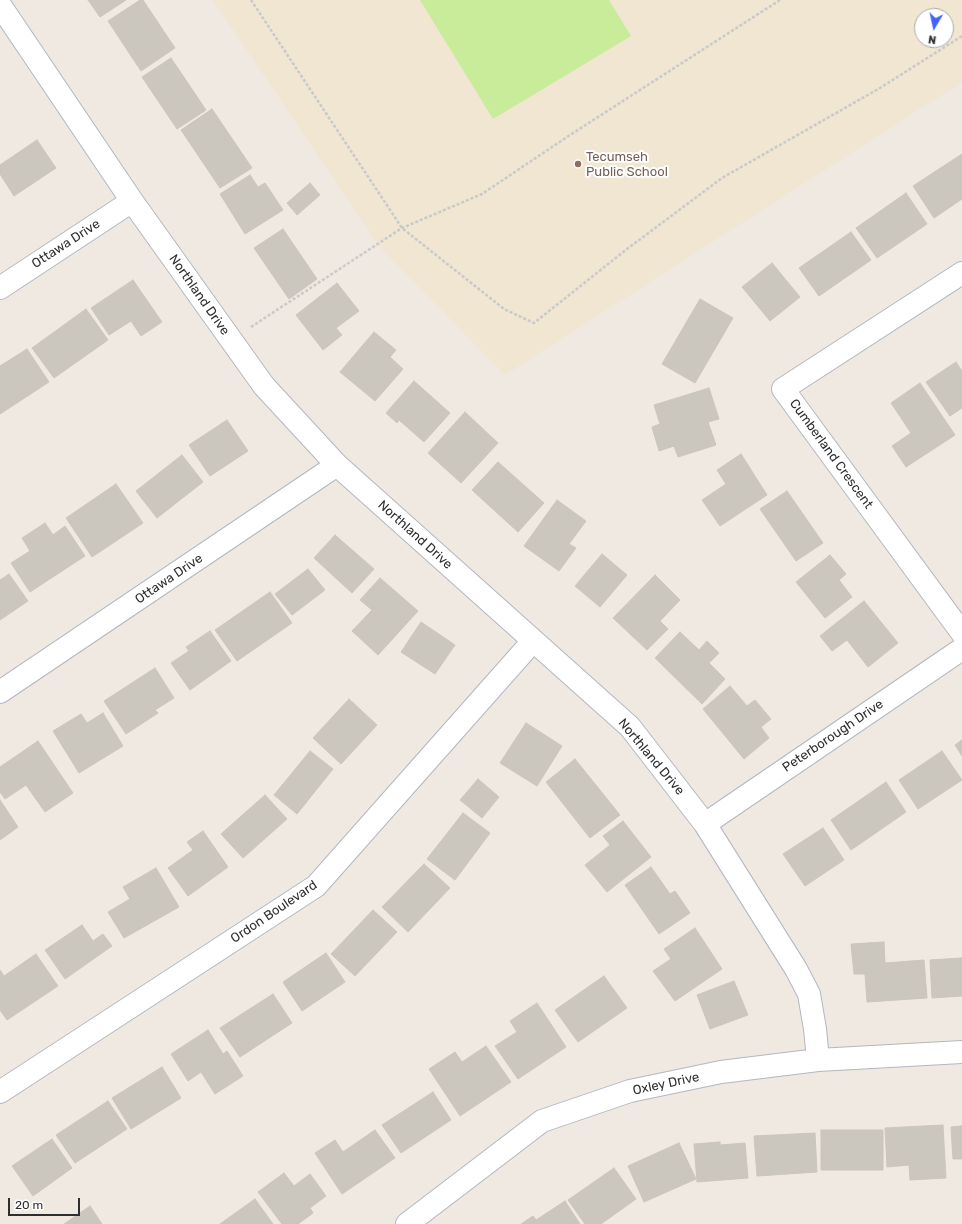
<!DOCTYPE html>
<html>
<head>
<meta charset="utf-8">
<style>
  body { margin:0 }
  #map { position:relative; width:962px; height:1224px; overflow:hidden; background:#efe9e1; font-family:Rubik,sans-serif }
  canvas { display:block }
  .north { position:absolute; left:914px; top:8px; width:40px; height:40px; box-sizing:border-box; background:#fff; border:1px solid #ababab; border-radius:50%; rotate:189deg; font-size:11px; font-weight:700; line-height:16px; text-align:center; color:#2e2e2e }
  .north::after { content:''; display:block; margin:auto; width:14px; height:18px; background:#4264fb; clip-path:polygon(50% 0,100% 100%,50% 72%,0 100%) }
  .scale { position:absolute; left:8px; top:1198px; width:72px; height:18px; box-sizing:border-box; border:2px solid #2e2e2e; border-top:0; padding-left:5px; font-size:12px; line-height:14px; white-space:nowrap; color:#2e2e2e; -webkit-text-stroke:3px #fff; paint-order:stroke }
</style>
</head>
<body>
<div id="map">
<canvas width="962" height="1224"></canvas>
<div class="north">N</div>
<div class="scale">20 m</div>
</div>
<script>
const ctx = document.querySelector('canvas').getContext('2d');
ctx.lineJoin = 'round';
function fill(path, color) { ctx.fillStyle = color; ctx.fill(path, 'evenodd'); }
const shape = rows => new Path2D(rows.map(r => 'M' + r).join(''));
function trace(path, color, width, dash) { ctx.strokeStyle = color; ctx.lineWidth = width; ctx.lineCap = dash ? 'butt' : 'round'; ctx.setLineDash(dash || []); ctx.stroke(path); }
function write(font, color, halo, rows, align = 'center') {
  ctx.font = font + ' Rubik,sans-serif'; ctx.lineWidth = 4; ctx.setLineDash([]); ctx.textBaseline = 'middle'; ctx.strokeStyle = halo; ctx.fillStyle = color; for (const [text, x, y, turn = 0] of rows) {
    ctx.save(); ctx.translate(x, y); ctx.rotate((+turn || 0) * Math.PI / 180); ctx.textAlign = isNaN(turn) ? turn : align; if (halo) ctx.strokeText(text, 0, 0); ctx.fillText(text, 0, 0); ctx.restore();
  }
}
fill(shape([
  [213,0,962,0,962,82,505,375,379,246],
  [922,16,946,16,946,40,922,40]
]), '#f0e6d1');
fill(shape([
  [420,0,609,0,631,36,493,119]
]), '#c9ec9a');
const building = shape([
  [88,0,126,0,100,17,88,0],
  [140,0,143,0,175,48,141,71,108,21,140,0],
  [171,58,206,110,177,129,142,77,171,58],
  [212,109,252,168,220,188,181,130,212,109],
  [37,140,56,168,14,196,0,174,0,165,37,140],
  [962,154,962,199,934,218,913,186,962,154],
  [250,175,258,187,265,183,283,210,245,234,220,194,250,175],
  [310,183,320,195,297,215,287,203,310,183],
  [906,193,927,224,877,258,856,228,906,193],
  [283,229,317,279,289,299,254,248,283,229],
  [851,232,871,260,819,296,799,268,851,232],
  [772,263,800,297,770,321,742,287,772,263],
  [133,280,162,322,141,336,131,321,109,335,91,308,133,280],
  [337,283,359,311,336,328,342,335,323,350,296,315,337,283],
  [700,299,733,318,695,383,662,364,700,299],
  [86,309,108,340,54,378,32,348,86,309],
  [374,332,396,350,390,357,403,369,375,401,340,372,374,332],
  [27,349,49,382,0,414,0,366,27,349],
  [956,362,962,371,962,408,950,416,926,382,956,362],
  [414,381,450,413,424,442,399,420,397,423,386,413,414,381],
  [920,383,955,435,906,467,892,446,911,433,891,403,920,383],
  [709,388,719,419,708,422,716,445,678,457,674,446,659,451,652,427,660,424,654,405,709,388],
  [465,412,498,443,461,483,428,453,465,412],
  [227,420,248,451,210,476,189,445,227,420],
  [741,454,767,495,720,526,702,500,726,484,717,470,741,454],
  [182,455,203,482,157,518,136,491,182,455],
  [498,462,544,503,518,532,472,490,498,462],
  [116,484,143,523,92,557,66,518,116,484],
  [787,491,823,543,796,561,760,509,787,491],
  [557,500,586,521,569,544,576,548,559,571,524,546,557,500],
  [45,523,53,535,65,526,85,556,30,592,11,563,30,551,22,538,45,523],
  [335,535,374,569,352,593,314,558,335,535],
  [602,554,627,575,600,607,575,586,602,554],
  [830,555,846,574,839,580,852,597,825,618,796,582,830,555],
  [308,569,325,590,292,615,275,594,308,569],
  [9,574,28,601,0,620,0,580,9,574],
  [655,575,680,600,660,621,668,629,647,650,613,618,655,575],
  [380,578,418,611,378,655,352,631,372,610,360,600,380,578],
  [270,592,292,623,237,661,215,630,270,592],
  [864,601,898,643,868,667,847,640,832,651,820,636,864,601],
  [421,622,455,645,435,674,401,652,421,622],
  [210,631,231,661,190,690,171,663,189,651,186,647,210,631],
  [680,632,699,650,707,641,719,653,709,663,725,679,702,704,655,658,680,632],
  [155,668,174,698,155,710,158,713,126,734,104,701,155,668],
  [730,686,747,706,755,700,771,719,761,727,769,738,744,759,703,709,730,686],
  [349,699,377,725,341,764,313,738,349,699],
  [103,713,123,746,79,773,53,731,81,714,87,723,103,713],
  [526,723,562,746,537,786,500,763,526,723],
  [962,740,962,756,955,745,962,740],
  [38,741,73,793,45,812,26,785,5,799,0,792,0,767,38,741],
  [310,751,333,769,297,814,274,795,310,751],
  [942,751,962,780,918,809,899,780,942,751],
  [575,759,620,815,590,838,546,782,575,759],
  [478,779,499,797,482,818,460,800,478,779],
  [886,782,906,812,851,850,831,820,886,782],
  [265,795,287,819,243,858,221,834,265,795],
  [0,800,18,827,0,840,0,800],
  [463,813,490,833,455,880,427,859,463,813],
  [623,821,651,857,607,892,585,865,610,845,603,836,623,821],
  [823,828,844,860,805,886,783,854,823,828],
  [203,831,228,867,188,896,168,868,193,850,187,842,203,831],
  [424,864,450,888,408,932,382,907,424,864],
  [651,867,670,894,675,891,690,913,659,934,625,885,651,867],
  [156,868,179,907,124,938,108,912,130,899,123,887,156,868],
  [373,910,397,932,355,976,331,954,373,910],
  [82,925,93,941,103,934,112,946,65,979,45,950,82,925],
  [695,928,722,969,675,1001,653,971,671,959,664,949,695,928],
  [884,942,885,963,924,960,927,998,867,1002,865,974,854,974,851,944,884,942],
  [326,953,345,982,302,1011,283,982,326,953],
  [36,954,58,986,7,1020,0,1010,0,970,4,976,36,954],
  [962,958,962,996,932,998,930,960,962,958],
  [604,976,627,1008,578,1042,555,1010,604,976],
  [734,981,748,1015,710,1029,697,995,734,981],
  [273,994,292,1023,240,1057,220,1028,273,994],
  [537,1003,566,1047,518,1079,495,1046,517,1032,510,1021,537,1003],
  [208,1030,223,1054,227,1051,243,1076,215,1094,201,1072,188,1081,171,1054,208,1030],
  [486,1046,511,1082,460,1116,429,1069,455,1052,462,1062,486,1046],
  [162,1067,181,1098,131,1129,112,1098,162,1067],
  [433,1092,451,1120,401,1153,382,1125,433,1092],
  [108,1101,127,1129,75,1163,56,1135,108,1101],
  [943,1125,946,1178,910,1180,909,1165,887,1167,885,1128,943,1125],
  [962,1126,962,1159,953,1159,951,1127,962,1126],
  [375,1130,395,1158,342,1194,315,1153,335,1140,343,1152,375,1130],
  [821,1130,883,1130,883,1170,821,1170,821,1130],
  [815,1133,817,1172,757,1176,754,1136,815,1133],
  [52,1139,72,1168,33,1196,12,1166,52,1139],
  [720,1142,720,1145,745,1143,748,1178,697,1182,694,1144,720,1142],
  [679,1143,696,1179,644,1202,628,1166,679,1143],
  [614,1168,636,1199,601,1224,585,1224,568,1200,614,1168],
  [284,1173,294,1186,310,1174,326,1196,310,1208,313,1213,298,1224,282,1224,258,1192,284,1173],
  [255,1199,273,1224,220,1224,255,1199],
  [565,1201,580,1224,521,1224,533,1216,536,1220,565,1201],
  [90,1206,102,1224,64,1224,90,1206]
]);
fill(building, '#cbc7bf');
trace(building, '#cbc5ba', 1);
const street = shape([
  [0,5,132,201,264,386,337,465,630,727,705,824,796,969,809,994,815,1029,818,1060],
  [962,273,783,389,962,633],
  [0,288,132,201],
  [0,692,337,465],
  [705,824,962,649],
  [0,1092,316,886,533,641],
  [407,1224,542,1121,630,1091,721,1072,818,1060,962,1052]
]);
trace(street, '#b4b7c1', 24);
trace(shape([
  [251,0,402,228,504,309,534,323,627,249,722,178,880,88,962,36],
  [251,327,402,228,482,194,570,135,780,0]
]), '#c9c9c9', 2.5, [3, 2]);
trace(street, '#fff', 22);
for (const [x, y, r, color] of [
  [578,164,4,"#8d6e63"]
]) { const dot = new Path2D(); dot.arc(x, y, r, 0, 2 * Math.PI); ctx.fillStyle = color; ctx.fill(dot); trace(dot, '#fff', 1.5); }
write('13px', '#785e54', '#fff', [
  ["Tecumseh",586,157],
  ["Public School",586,172]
], 'left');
write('13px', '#2e2e2e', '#fff', [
  ["Ottawa Drive",66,244,-33],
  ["Northland Drive",199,295,55],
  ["Cumberland Crescent",831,454,54],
  ["Northland Drive",415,535,42],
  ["Ottawa Drive",169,579,-34],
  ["Peterborough Drive",833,736,-34],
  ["Northland Drive",651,757,50],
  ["Ordon Boulevard",274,912,-34],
  ["Oxley Drive",666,1084,-12]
]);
</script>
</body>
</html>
